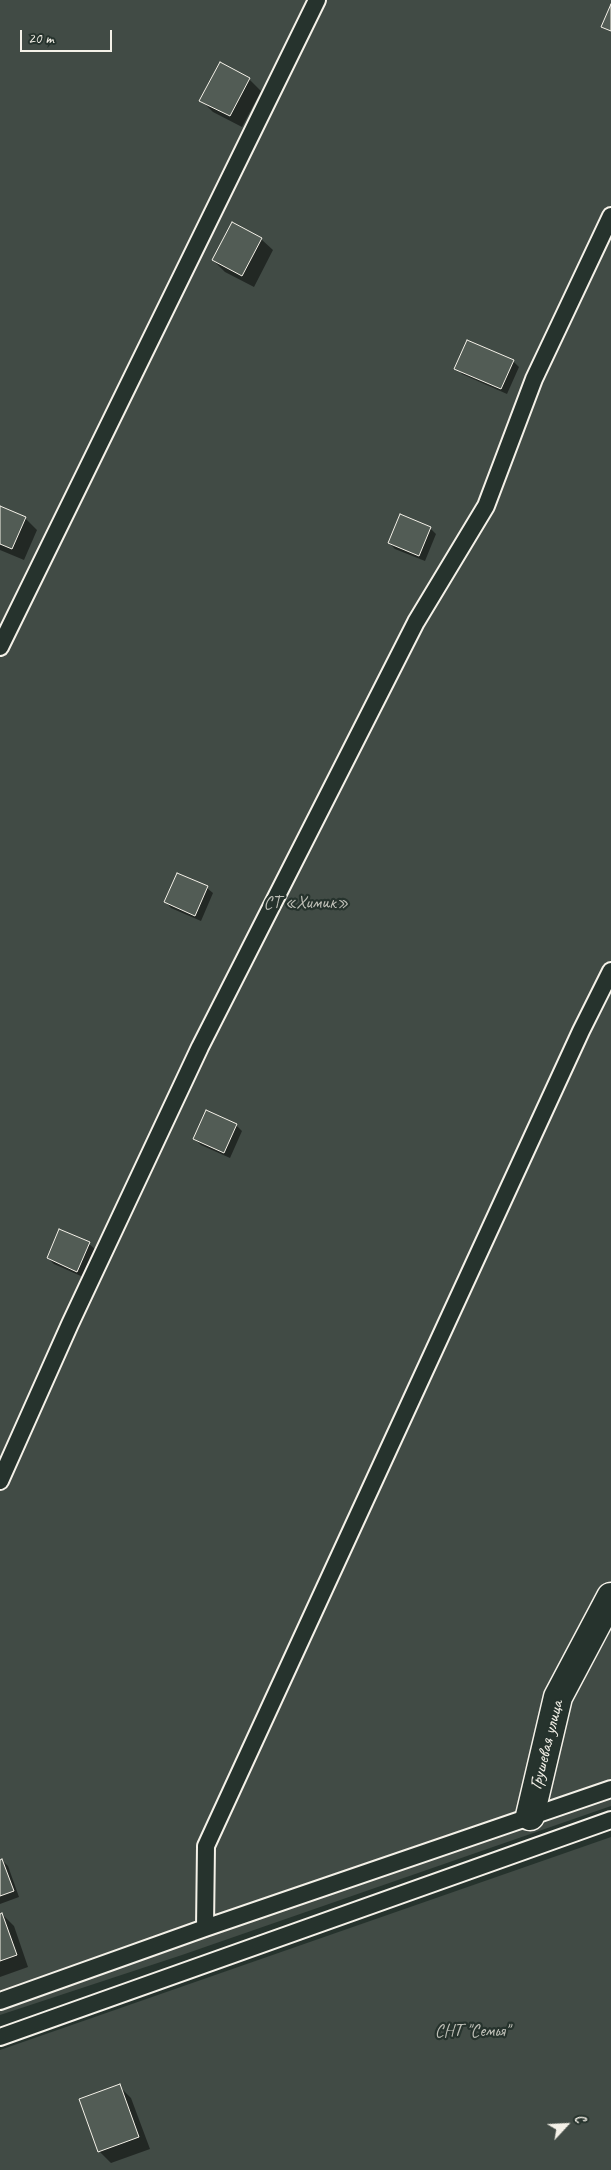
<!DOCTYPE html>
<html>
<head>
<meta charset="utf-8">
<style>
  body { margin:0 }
  #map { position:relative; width:611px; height:2170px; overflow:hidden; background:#26332d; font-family:Caveat,sans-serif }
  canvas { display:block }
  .north { position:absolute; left:541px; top:2100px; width:50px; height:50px; -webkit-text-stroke:4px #26332d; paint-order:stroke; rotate:65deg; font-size:14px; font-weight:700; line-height:20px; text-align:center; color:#f4f1e8 }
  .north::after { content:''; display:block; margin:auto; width:18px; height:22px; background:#f4f1e8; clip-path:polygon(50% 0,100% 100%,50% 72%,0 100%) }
  .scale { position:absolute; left:20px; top:30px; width:92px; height:22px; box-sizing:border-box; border:2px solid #f4f1e8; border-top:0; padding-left:6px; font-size:15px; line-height:18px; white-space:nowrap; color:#f4f1e8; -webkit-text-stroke:4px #26332d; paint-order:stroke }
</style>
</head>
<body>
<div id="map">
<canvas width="611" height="2170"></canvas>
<div class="north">С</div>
<div class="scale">20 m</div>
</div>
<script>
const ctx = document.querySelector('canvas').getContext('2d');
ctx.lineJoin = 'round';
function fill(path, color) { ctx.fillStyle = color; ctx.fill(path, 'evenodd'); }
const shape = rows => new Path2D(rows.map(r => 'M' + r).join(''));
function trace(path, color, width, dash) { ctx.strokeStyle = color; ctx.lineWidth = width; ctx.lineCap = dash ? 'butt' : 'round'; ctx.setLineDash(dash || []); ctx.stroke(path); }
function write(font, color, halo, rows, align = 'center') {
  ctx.font = font + ' Caveat,sans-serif'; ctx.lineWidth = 4.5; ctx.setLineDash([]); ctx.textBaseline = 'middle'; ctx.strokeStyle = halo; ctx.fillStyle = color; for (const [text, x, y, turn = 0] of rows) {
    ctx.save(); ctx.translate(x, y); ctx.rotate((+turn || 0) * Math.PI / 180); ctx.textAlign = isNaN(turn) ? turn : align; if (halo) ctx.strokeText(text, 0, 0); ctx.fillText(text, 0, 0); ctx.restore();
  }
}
fill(shape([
  [0,0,611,0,611,1806,182,1955,0,2015],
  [611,1837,611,2170,0,2170,0,2050]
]), '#414b45');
fill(shape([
  [249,79,261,91,242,127,213,112,201,100],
  [261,239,273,250,254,287,225,272,213,260],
  [513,361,519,367,507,394,462,374,456,368],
  [0,507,25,518,37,530,24,560,0,550],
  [430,528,436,534,425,561,395,549,389,543],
  [207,888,213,893,201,921,171,908,166,902],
  [236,1125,242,1131,230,1158,201,1145,195,1139],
  [89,1244,95,1249,83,1277,54,1264,48,1258],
  [2,1860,8,1866,19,1897,0,1904,0,1861],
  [2,1914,14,1926,28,1967,0,1977,0,1915],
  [119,2086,131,2098,150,2149,111,2163,99,2151]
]), '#0007');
const building = shape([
  [611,4,611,31,601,27,611,4],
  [220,62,250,78,230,116,199,101,220,62],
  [232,222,262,238,242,276,212,260,232,222],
  [467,340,514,360,501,389,454,369,467,340],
  [0,506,26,517,12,549,0,544,0,506],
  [400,514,431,527,419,556,388,543,400,514],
  [177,873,208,886,195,916,164,902,177,873],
  [206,1110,237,1124,224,1153,193,1139,206,1110],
  [59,1229,90,1242,77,1272,47,1258,59,1229],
  [2,1859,14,1891,0,1896,0,1860,2,1859],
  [2,1913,17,1955,0,1961,0,1914,2,1913],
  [120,2084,139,2137,98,2152,79,2099,120,2084]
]);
fill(building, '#525c55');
trace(building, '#f4f1e8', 1);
const service = shape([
  [0,647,317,0],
  [0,1481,70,1324,200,1047,416,622,486,506,534,379,611,216],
  [205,1928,206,1846,581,1031,611,971],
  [0,2001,205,1928,611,1789],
  [0,2037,611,1820]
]);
const minor = shape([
  [530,1816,558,1697,611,1597]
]);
trace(service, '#f4f1e8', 20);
trace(minor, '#f4f1e8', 31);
trace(service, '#26332d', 16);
trace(minor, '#26332d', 28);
write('18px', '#bebfb7', '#26332d', [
  ["СТ «Химик»",306,903],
  ["СНТ \"Семья\"",472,2031]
]);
write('18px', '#f4f1e8', '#26332d', [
  ["Грушевая улица",547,1745,-76]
]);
</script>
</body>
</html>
